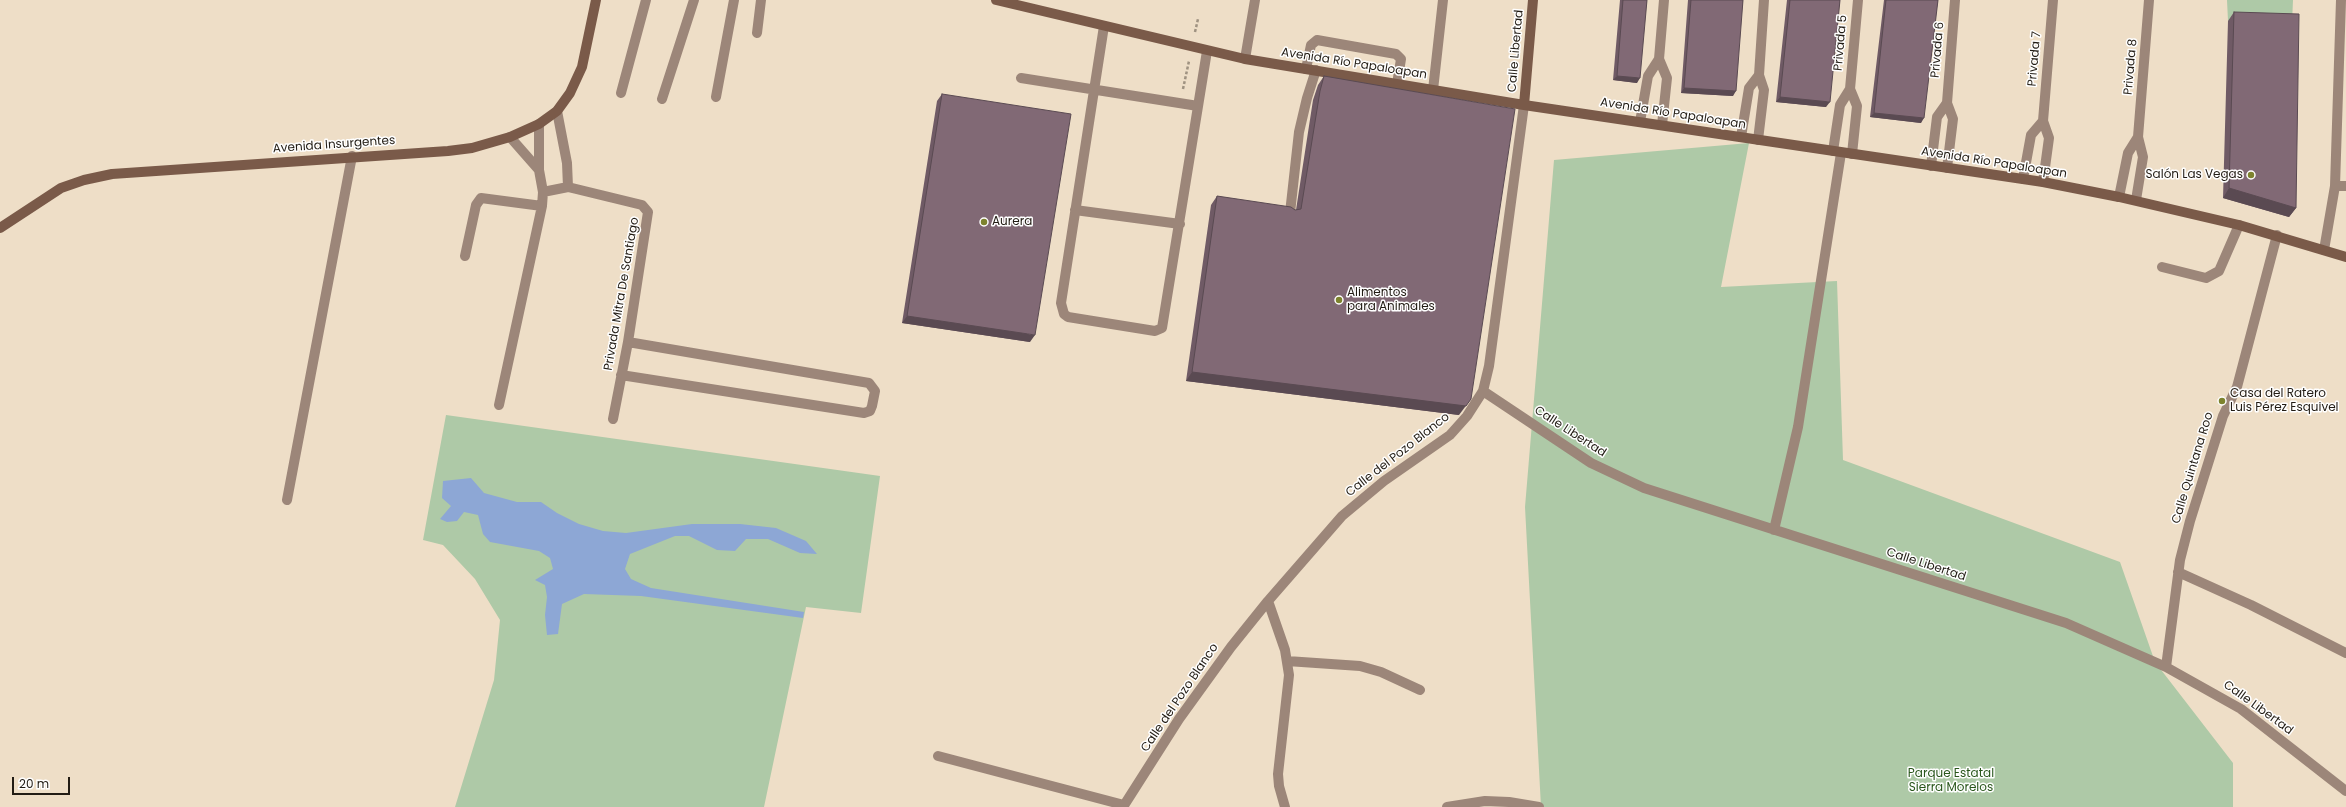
<!DOCTYPE html>
<html>
<head>
<meta charset="utf-8">
<style>
  body { margin:0 }
  #map { position:relative; width:2346px; height:807px; overflow:hidden; background:#eedec7; font-family:Poppins,sans-serif }
  canvas { display:block }
  .scale { position:absolute; left:12px; top:777px; width:58px; height:18px; box-sizing:border-box; border:2px solid #221c14; border-top:0; padding-left:5px; font-size:12px; line-height:14px; white-space:nowrap; color:#221c14; -webkit-text-stroke:3px #fff; paint-order:stroke }
</style>
</head>
<body>
<div id="map">
<canvas width="2346" height="807"></canvas>
<div class="scale">20 m</div>
</div>
<script>
const ctx = document.querySelector('canvas').getContext('2d');
ctx.lineJoin = 'round';
function fill(path, color) { ctx.fillStyle = color; ctx.fill(path, 'evenodd'); }
const shape = rows => new Path2D(rows.map(r => 'M' + r).join(''));
function trace(path, color, width, dash) { ctx.strokeStyle = color; ctx.lineWidth = width; ctx.lineCap = dash ? 'butt' : 'round'; ctx.setLineDash(dash || []); ctx.stroke(path); }
function write(font, color, halo, rows, align = 'center') {
  ctx.font = font + ' Poppins,sans-serif'; ctx.lineWidth = 3; ctx.setLineDash([]); ctx.textBaseline = 'middle'; ctx.strokeStyle = halo; ctx.fillStyle = color; for (const [text, x, y, turn = 0] of rows) {
    ctx.save(); ctx.translate(x, y); ctx.rotate((+turn || 0) * Math.PI / 180); ctx.textAlign = isNaN(turn) ? turn : align; if (halo) ctx.strokeText(text, 0, 0); ctx.fillText(text, 0, 0); ctx.restore();
  }
}
fill(shape([
  [2227,0,2293,0,2292,23,2228,21],
  [1749,143,1721,287,1837,281,1843,460,2120,562,2155,662,2233,763,2233,807,1541,807,1525,507,1554,160],
  [446,415,880,476,861,613,806,607,764,807,455,807,494,680,500,620,475,579,443,545,423,540]
]), '#aec9a7');
fill(shape([
  [471,478,484,493,517,502,541,502,557,513,579,524,603,531,626,533,692,524,740,524,776,528,806,541,817,554,800,553,768,539,746,539,735,551,717,550,689,536,675,536,630,554,625,569,631,579,651,588,804,612,803,618,641,596,584,594,562,604,558,634,547,635,545,615,547,597,545,585,535,580,553,569,550,558,539,551,490,542,483,534,478,515,464,512,457,521,447,522,440,519,451,506,442,498,443,481]
]), '#8da7d5');
trace(shape([
  [1195,32,1198,19],
  [1183,89,1189,61]
]), '#9f9281', 2.5, [3, 2]);
trace(shape([
  [1104,26,1061,303,1064,314,1068,317,1155,331,1162,328,1207,51],
  [757,33,761,0],
  [1245,59,1255,0],
  [1306,69,1311,45,1317,40,1396,54,1401,59,1397,84],
  [1021,78,1198,106],
  [1433,90,1443,0],
  [621,93,646,0],
  [716,97,734,0],
  [662,99,694,0],
  [1075,210,1180,224],
  [1290,213,1299,132,1307,98,1316,70],
  [2162,267,2206,278,2219,271,2239,225]
]), '#9c8679', 10);
trace(shape([
  [1850,89,1857,106,1852,154],
  [557,111,567,163,568,187],
  [1640,122,1648,76,1659,59],
  [1662,125,1667,78,1659,59,1664,0],
  [510,137,539,170],
  [1741,137,1749,88,1759,75],
  [1758,140,1764,90,1759,75,1764,0],
  [1833,151,1840,105,1850,89,1858,0],
  [1931,166,1937,117,1947,103],
  [1947,168,1953,119,1947,103,1955,0],
  [2023,179,2031,135,2043,121],
  [2043,182,2049,138,2043,121,2053,0],
  [2335,186,2346,186],
  [543,192,568,187,642,205,648,212,628,342,613,419],
  [2119,197,2128,153,2138,137],
  [2136,200,2143,157,2138,137,2149,0],
  [2324,250,2335,186,2341,0],
  [465,256,476,205,481,198,542,206],
  [621,375,864,413,870,411,872,406,875,391,869,383,628,342],
  [1483,391,1591,463,1644,488,2066,623,2166,667,2241,709,2346,791],
  [499,405,542,206,543,192,539,170,539,124],
  [287,500,352,156],
  [1774,530,1798,427,1841,153],
  [2178,572,2251,605,2346,653],
  [1268,601,1285,650,1289,675,1278,774,1279,786,1285,807],
  [1287,661,1360,666,1381,672,1420,690],
  [2166,667,2180,560,2190,521,2223,416,2237,387,2277,235],
  [938,756,1124,805],
  [1123,807,1179,719,1231,647,1268,601,1342,516,1384,481,1450,435,1467,416,1483,391,1489,366,1524,105],
  [1447,807,1485,801,1509,802,1539,807]
]), '#9c8679', 10);
trace(shape([
  [996,0,1245,59,1524,105,2043,182,2119,197,2239,225,2346,257],
  [1524,105,1533,0],
  [0,228,61,188,84,180,112,174,448,151,472,148,510,137,539,124,557,111,570,93,582,67,596,0]
]), '#7a5a49', 10);
fill(shape([
  [1620,0,1647,0,1637,83,1613,80],
  [1688,0,1743,0,1733,96,1681,93],
  [1787,0,1840,0,1826,107,1776,102],
  [1884,0,1938,0,1921,123,1870,117],
  [2234,12,2296,208,2289,217,2223,198,2228,21],
  [1324,76,1459,415,1186,381,1211,205,1217,196,1296,210,1313,100,1318,85],
  [942,94,1030,342,902,323,937,101]
]), '#6f5a65');
fill(shape([
  [1617,76,1640,78,1637,83,1613,80],
  [1684,88,1736,91,1733,96,1681,93],
  [1780,97,1830,102,1826,107,1776,102],
  [1874,113,1924,118,1921,123,1870,117],
  [2229,188,2296,208,2289,217,2223,198],
  [907,316,1035,335,1030,342,902,323],
  [1192,372,1471,399,1459,415,1186,381]
]), '#5a4a52');
const building = shape([
  [1623,0,1647,0,1640,78,1617,76,1623,0],
  [1691,0,1743,0,1736,91,1684,88,1691,0],
  [1790,0,1840,0,1830,102,1780,97,1790,0],
  [1886,0,1938,0,1924,118,1874,113,1886,0],
  [2234,12,2299,14,2296,208,2229,188,2234,12],
  [1324,76,1515,109,1471,399,1466,406,1192,372,1217,196,1291,207,1295,210,1301,209,1320,91,1324,76],
  [942,94,1071,114,1035,335,907,316,942,94]
]);
fill(building, '#816975');
trace(building, '#5a4a52', 1);
for (const [x, y, r, color] of [
  [2251,175,4,"#7d832e"],
  [984,222,4,"#7d832e"],
  [1339,300,4,"#7d832e"],
  [2222,401,4,"#7d832e"]
]) { const dot = new Path2D(); dot.arc(x, y, r, 0, 2 * Math.PI); ctx.fillStyle = color; ctx.fill(dot); trace(dot, '#fff', 1.5); }
write('12px', '#221c14', '#fff', [
  ["Privada 5",1841,43,-85],
  ["Privada 6",1938,50,-85],
  ["Calle Libertad",1516,51,-85],
  ["Privada 7",2035,59,-85],
  ["Avenida Río Papaloapan",1354,64,9],
  ["Privada 8",2131,67,-85],
  ["Avenida Río Papaloapan",1673,114,9],
  ["Avenida Insurgentes",334,145,-4],
  ["Avenida Río Papaloapan",1994,163,9],
  ["Privada Mitra De Santiago",622,294,-80],
  ["Calle Libertad",1570,432,33],
  ["Calle del Pozo Blanco",1398,455,-38],
  ["Calle Quintana Roo",2193,468,-73],
  ["Calle Libertad",1926,565,18],
  ["Calle del Pozo Blanco",1180,698,-56],
  ["Calle Libertad",2258,708,36]
]);
write('12px', '#221c14', '#fff', [
  ["Salón Las Vegas",2243,175,"right"],
  ["Aurera",992,222],
  ["Alimentos",1347,293],
  ["para Animales",1347,307],
  ["Casa del Ratero",2230,394],
  ["Luis Pérez Esquivel",2230,408]
], 'left');
write('12px', '#29561b', '#fff', [
  ["Parque Estatal",1951,774],
  ["Sierra Morelos",1951,788]
]);
</script>
</body>
</html>
